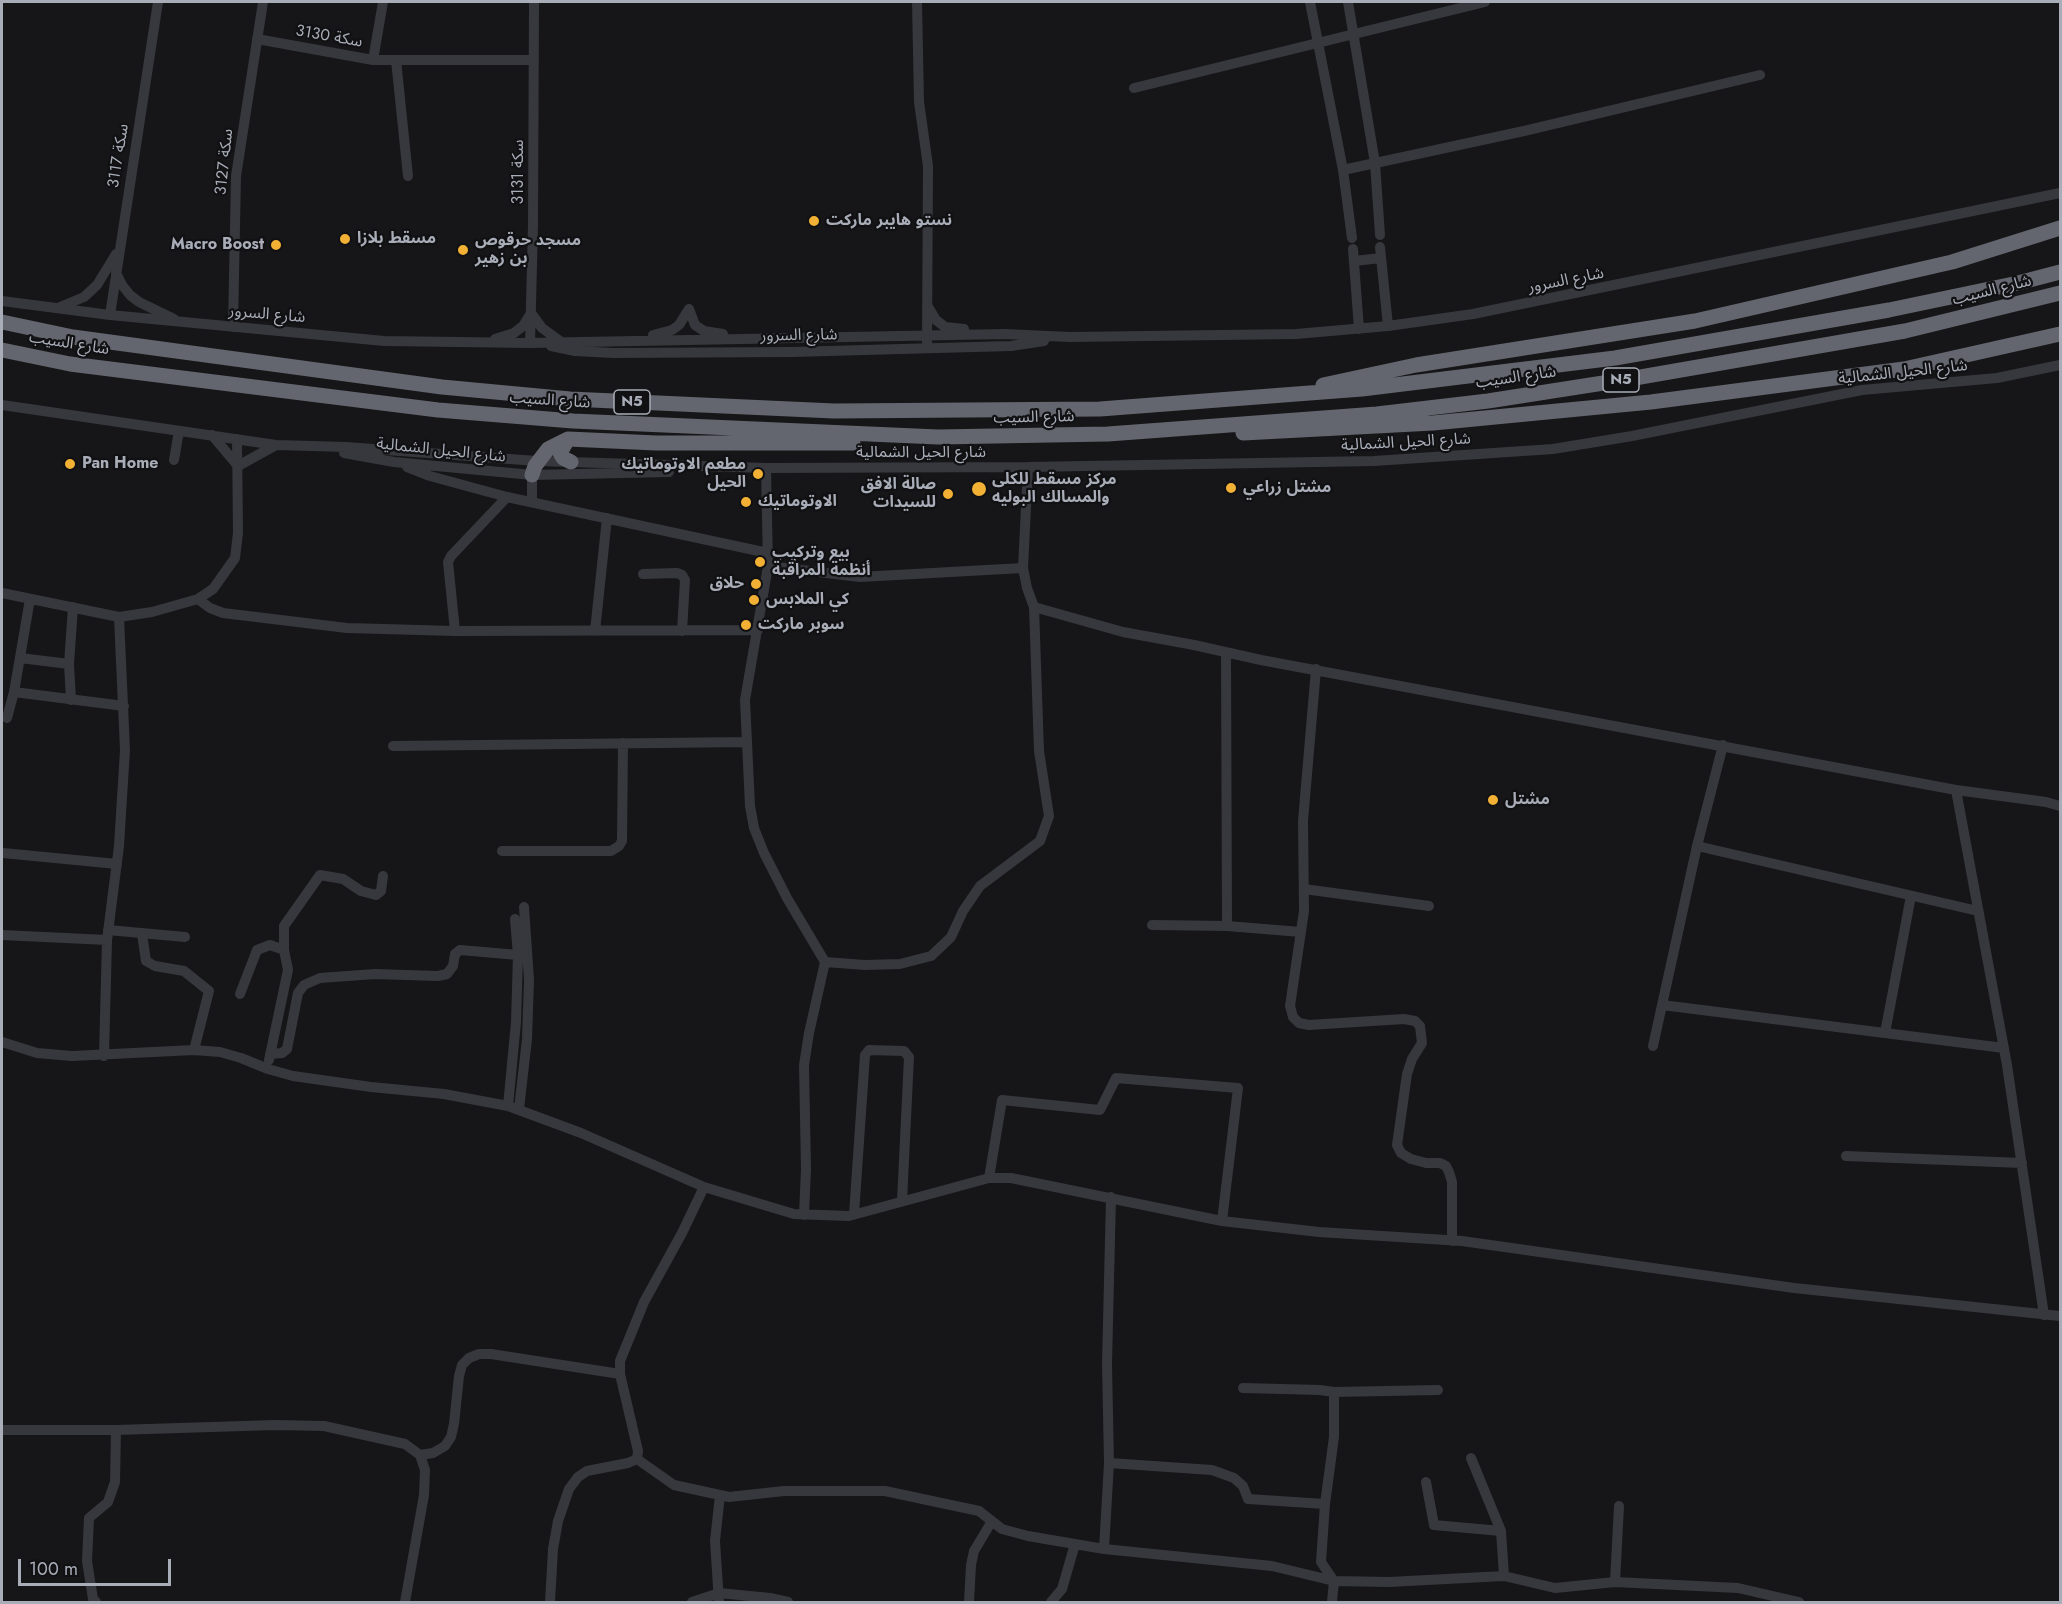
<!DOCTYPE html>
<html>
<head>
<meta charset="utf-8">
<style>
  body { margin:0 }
  #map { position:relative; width:2062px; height:1604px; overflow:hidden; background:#161618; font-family:Jost,sans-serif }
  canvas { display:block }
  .frame { position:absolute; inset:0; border:3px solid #a8adb8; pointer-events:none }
  .scale { position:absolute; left:18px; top:1559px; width:153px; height:27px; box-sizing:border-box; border:3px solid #a8adb8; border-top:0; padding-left:8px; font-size:18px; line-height:21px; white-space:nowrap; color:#a8adb8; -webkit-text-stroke:4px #111113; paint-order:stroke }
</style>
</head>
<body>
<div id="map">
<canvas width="2062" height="1604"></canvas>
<div class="frame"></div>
<div class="scale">100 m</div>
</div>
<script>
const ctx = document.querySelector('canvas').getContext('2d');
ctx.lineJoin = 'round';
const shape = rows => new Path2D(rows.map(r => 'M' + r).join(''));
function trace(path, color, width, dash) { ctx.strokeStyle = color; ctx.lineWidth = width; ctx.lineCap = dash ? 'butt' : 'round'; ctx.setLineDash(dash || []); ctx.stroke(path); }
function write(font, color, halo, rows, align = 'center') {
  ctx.font = font + ' Jost,"Noto Sans Arabic",sans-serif'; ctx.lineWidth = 4.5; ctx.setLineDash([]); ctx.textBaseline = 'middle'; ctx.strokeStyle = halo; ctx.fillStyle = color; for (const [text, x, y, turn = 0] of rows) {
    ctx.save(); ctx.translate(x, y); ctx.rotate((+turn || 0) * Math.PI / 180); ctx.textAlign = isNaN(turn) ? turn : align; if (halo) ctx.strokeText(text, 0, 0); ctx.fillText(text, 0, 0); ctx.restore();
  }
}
trace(shape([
  [917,2,919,102,928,166,927,343],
  [1310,2,1343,170,1352,238],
  [1348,2,1375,163,1380,235],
  [257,39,373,60,534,60],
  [373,60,383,2],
  [396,60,408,176],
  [1134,88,1485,2],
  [1343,170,1524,131,1760,75],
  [1380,247,1388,326],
  [1353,249,1359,329],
  [1354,261,1381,258],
  [116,273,122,285,130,295,139,302,174,319],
  [2,301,110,315,384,341,530,343,1005,334,1070,337,1296,334,1388,326,1473,314,2060,193],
  [927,305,936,320,945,327,964,329],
  [60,307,84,297,97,285,116,254],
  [689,309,695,325,704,331,723,334],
  [110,315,158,2],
  [233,327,236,176,263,2],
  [653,335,672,330,679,325,689,309],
  [495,339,514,333,523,326,531,313,542,328,560,341],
  [530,343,533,225,534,2],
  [551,346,575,351,613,353,792,352,1011,346,1044,341],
  [2,405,276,445,346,447,537,461,766,468,1028,467,1374,461,1553,449,1632,436,1862,390,1997,378,2060,365],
  [212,435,238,466],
  [344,453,394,462,532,475,669,472],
  [174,460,179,431],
  [238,466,276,445],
  [407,467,430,476,507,497,768,553],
  [766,468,768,566,745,700,750,806,754,828,764,853,787,898,825,962,809,1033,804,1065,806,1169,804,1215],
  [532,502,532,475],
  [768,566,860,577,1023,568],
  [643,574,677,573,682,575,685,580,682,631],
  [2,593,119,617,152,612,198,599,213,589,235,558,238,533,237,439],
  [198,599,210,608,223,613,347,628,455,631,758,630],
  [1034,607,1123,632,1194,645,1261,660,1956,790,2007,1065,2044,1315],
  [455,631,448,562,451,556,507,497],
  [595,631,607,518],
  [1226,652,1227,926],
  [20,658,69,664],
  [1316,669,1303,821,1304,911,1290,1006,1293,1017,1299,1023,1309,1025,1404,1019,1415,1021,1420,1026,1422,1043,1412,1059,1407,1074,1397,1145,1401,1153,1411,1159,1426,1163,1440,1163,1446,1166,1449,1172,1452,1182,1452,1241],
  [14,692,124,706],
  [71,700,69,664,73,607],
  [7,718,14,692,30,599],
  [393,746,747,742],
  [1956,790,2046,802,2060,806],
  [1697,846,1978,911],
  [502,851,611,851,619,846,622,841,623,743],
  [3,853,117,864],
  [1304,889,1429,906],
  [1152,925,1227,926,1301,932],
  [108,930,185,937],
  [142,934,146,961,155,966,184,971,209,991,194,1050],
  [2,935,107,940],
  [825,962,865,965,900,964,931,956,951,937,963,911,980,886,1040,841,1049,816,1039,751,1034,607,1027,588,1023,568,1028,467],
  [240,994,257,950,270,945,284,950],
  [1662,1005,2004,1048],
  [1885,1033,1911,896],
  [2,1042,37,1053,72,1056,194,1050,220,1052,241,1058,268,1069,293,1076,371,1087,444,1094,508,1106,581,1133,704,1187,794,1214,849,1216,989,1178,1011,1178,1222,1221,1319,1232,1462,1241,1794,1288,2060,1316],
  [1653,1046,1697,846,1723,745],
  [270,1054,282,1053,287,1049,298,993,304,985,320,978,375,974,438,976,447,974,453,966,455,954,460,950,518,955],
  [104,1056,107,940,119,846,125,750,119,617],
  [269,1060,288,970,284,950,284,926,320,875,343,879,361,891,376,895,381,891,383,876],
  [508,1106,516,1022,518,955,515,919],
  [519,1109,527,1039,529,980,524,907],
  [1846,1156,2022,1163],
  [989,1178,1002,1100,1100,1110,1116,1078,1238,1088,1222,1221],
  [854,1214,865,1055,869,1050,904,1051,909,1057,902,1201],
  [1243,1388,1320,1390,1334,1392,1334,1437,1325,1504,1321,1562,1334,1581,1332,1602],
  [1334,1392,1438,1390],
  [2,1430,116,1430,275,1425,324,1426,405,1444,420,1455,425,1470,424,1495,405,1602],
  [420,1455,433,1453,445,1446,451,1437,454,1424,459,1376,462,1365,469,1358,479,1354,491,1354,620,1374],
  [1471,1458,1501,1531,1504,1576],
  [637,1459,674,1485,729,1497,784,1491,885,1491,979,1511,1002,1529,1028,1536,1104,1549,1272,1566,1334,1581,1389,1582,1504,1576,1555,1588,1615,1582,1738,1588,1799,1602],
  [637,1459,638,1451,620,1374,620,1361,644,1302,682,1233,704,1187],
  [1109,1463,1107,1364,1111,1197],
  [1426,1482,1434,1525,1501,1531],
  [1104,1549,1109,1463,1212,1470,1234,1478,1243,1486,1248,1499,1325,1504],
  [1615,1582,1619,1506],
  [96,1602,93,1599,87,1561,89,1518,108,1502,115,1482,116,1430],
  [550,1602,553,1549,558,1521,569,1489,578,1477,587,1471,628,1463,637,1459],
  [692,1602,719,1593,770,1598,788,1602],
  [719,1602,715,1541,720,1495],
  [969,1602,971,1565,974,1551,992,1521],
  [1051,1602,1062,1589,1075,1544]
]), '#37383d', 10);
trace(shape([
  [2,322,73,337,442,387,570,399,834,411,1100,409,1362,389,1615,358,1889,310,2018,283,2060,272],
  [2,350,70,364,438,410,573,421,938,437,1108,434,1377,414,1488,401,1629,379,1905,331,2060,293],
  [1323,385,1416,365,1695,321,1952,262,2060,228],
  [1243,433,1433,423,1651,402,1904,369,2060,334],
  [568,439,560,453,563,458,571,462],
  [532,475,535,466,548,449,568,439,656,443,853,443]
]), '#63666e', 15);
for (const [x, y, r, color] of [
  [814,221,6,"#f2b134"],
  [345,239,6,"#f2b134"],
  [276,245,6,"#f2b134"],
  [463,250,6,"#f2b134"],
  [70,464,6,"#f2b134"],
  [758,474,6,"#f2b134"],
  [1231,488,6,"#f2b134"],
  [979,489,8,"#f2b134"],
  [948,494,6,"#f2b134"],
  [746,502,6,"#f2b134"],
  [760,562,6,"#f2b134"],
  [756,584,6,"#f2b134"],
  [754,600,6,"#f2b134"],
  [746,625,6,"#f2b134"],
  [1493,800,6,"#f2b134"]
]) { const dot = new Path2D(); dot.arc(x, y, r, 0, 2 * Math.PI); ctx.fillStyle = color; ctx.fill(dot); trace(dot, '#111113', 2); }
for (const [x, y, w] of [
  [1621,380,36],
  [632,402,36]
]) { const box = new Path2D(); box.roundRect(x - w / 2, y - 12, w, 24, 4.5); ctx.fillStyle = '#111113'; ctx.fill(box); trace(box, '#a8adb8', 1.5); }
write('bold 15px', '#a8adb8', null, [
  ["N5",1621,380],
  ["N5",632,402]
]);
write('16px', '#a8adb8', '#111113', [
  ["سكة 3130",329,37,10],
  ["سكة 3117",119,156,-81],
  ["سكة 3127",225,162,-84],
  ["سكة 3131",519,172,-90],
  ["شارع السرور",1566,281,-11],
  ["شارع السيب",1992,291,-14],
  ["شارع السرور",267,315,5],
  ["شارع السرور",799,336,-1],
  ["شارع السيب",69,344,9],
  ["شارع الحيل الشمالية",1903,373,-6],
  ["شارع السيب",1516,378,-8],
  ["شارع السيب",550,401,4],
  ["شارع السيب",1034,418,-1],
  ["شارع الحيل الشمالية",1406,443,-3],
  ["شارع الحيل الشمالية",441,451,6],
  ["شارع الحيل الشمالية",921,453]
]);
write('bold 16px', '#a8adb8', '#111113', [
  ["نستو هايبر ماركت",826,221],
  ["مسقط بلازا",357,239],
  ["مسجد حرقوص",475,241],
  ["بن زهير",475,259],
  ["Macro Boost",264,245,"right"],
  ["Pan Home",82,464],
  ["مطعم الاوتوماتيك",746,465,"right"],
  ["الحيل",746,483,"right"],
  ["مركز مسقط للكلى",992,480],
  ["والمسالك البوليه",992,498],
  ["صالة الافق",936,485,"right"],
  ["للسيدات",936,503,"right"],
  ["مشتل زراعي",1243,488],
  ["الاوتوماتيك",758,502],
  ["بيع وتركيب",772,553],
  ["أنظمة المراقبة",772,571],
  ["حلاق",744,584,"right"],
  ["كي الملابس",766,600],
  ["سوبر ماركت",758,625],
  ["مشتل",1505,800]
], 'left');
</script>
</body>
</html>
